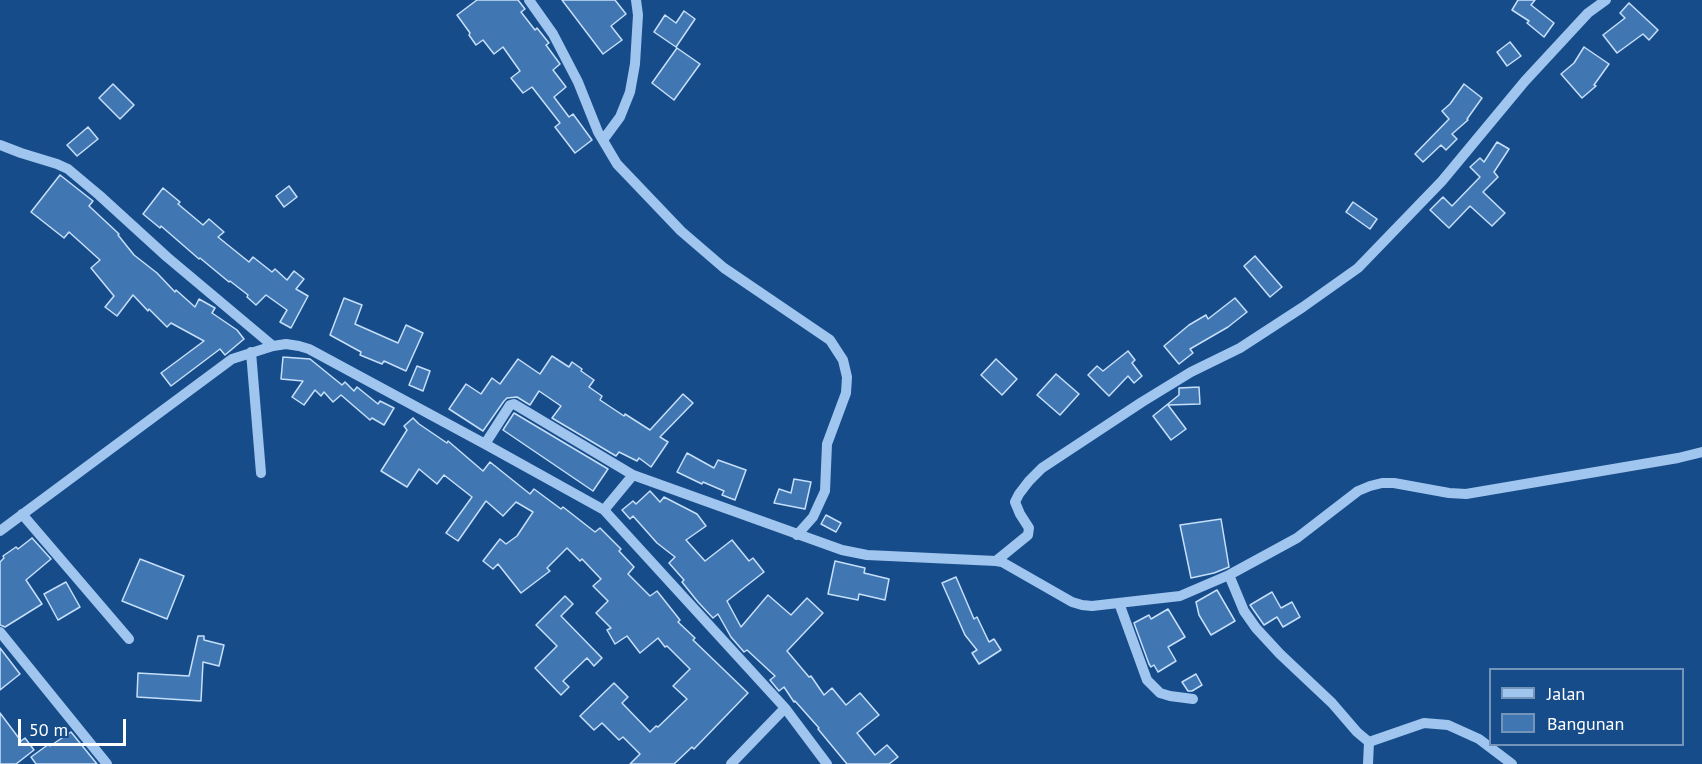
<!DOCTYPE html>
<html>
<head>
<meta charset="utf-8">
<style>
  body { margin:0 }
  #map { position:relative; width:1702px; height:764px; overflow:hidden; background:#174c8a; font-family:"PT Sans",sans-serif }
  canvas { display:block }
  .legend { position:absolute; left:1489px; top:668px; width:195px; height:78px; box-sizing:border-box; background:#174c8a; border:2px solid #7494b9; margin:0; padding:8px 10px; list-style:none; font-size:18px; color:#fff }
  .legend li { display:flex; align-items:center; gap:12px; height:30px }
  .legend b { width:30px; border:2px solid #7494b9 }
  .scale { position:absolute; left:18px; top:719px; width:108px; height:27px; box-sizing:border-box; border:3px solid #fff; border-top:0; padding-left:8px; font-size:18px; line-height:21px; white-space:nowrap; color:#fff; -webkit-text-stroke:4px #174c8a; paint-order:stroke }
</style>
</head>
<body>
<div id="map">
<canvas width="1702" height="764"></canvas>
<ul class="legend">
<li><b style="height:8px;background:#a0c5ee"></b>Jalan</li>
<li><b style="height:16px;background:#4076b2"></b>Bangunan</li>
</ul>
<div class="scale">50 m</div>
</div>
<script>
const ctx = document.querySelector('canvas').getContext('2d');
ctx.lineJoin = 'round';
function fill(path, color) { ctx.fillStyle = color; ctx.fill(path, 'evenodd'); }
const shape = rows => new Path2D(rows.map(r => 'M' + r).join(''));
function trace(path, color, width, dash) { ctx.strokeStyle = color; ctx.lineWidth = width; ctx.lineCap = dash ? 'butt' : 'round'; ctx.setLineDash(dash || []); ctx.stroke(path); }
const building = shape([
  [477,0,518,0,525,9,521,12,535,30,537,28,549,43,546,45,560,64,553,70,566,87,554,97,569,117,573,114,592,140,575,153,555,127,560,123,532,87,523,93,511,78,520,71,503,47,494,54,483,40,476,45,469,35,470,33,457,15,477,0],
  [562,0,615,0,626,14,611,26,622,40,603,54,562,0],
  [1518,0,1535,0,1531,5,1554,23,1544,37,1527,23,1529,21,1512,10,1518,0],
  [1629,3,1658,30,1649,40,1643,34,1617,53,1603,35,1625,18,1620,13,1629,3],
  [684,11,695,19,676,47,654,32,665,15,676,23,684,11],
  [1510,42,1521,56,1507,66,1497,52,1510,42],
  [1584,47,1609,64,1594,85,1596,86,1582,98,1561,74,1574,63,1584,47],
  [677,48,700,64,674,100,652,83,677,48],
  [113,84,134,105,120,119,99,98,113,84],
  [1464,84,1482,98,1467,119,1468,120,1452,134,1457,139,1446,150,1441,145,1423,162,1415,154,1449,119,1442,111,1450,104,1464,84],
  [88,127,98,139,77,156,67,145,88,127],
  [1497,142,1509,149,1494,172,1498,177,1483,192,1505,213,1492,226,1470,206,1449,228,1430,210,1443,197,1452,206,1480,177,1470,167,1480,158,1484,162,1497,142],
  [60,175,93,201,89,206,119,234,118,235,134,255,157,273,175,292,176,290,195,307,199,299,215,308,212,313,237,330,244,339,225,355,220,349,171,386,161,373,204,341,171,323,167,327,149,309,148,311,133,295,117,316,105,307,114,296,91,268,100,260,69,232,64,238,31,212,60,175],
  [289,186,297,197,284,207,276,196,289,186],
  [163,188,180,202,178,204,203,225,209,219,224,232,218,237,249,262,253,257,272,272,275,269,287,280,294,271,304,279,296,289,308,296,291,328,280,322,287,310,266,295,256,305,247,297,248,295,230,281,229,282,200,258,199,259,161,226,160,228,143,214,163,188],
  [1353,202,1377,219,1370,229,1346,212,1353,202],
  [1255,256,1282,287,1270,297,1244,266,1255,256],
  [344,298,362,305,355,324,398,343,406,325,423,333,406,371,384,361,382,364,360,355,361,352,330,335,344,298],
  [1235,298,1247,312,1228,327,1190,349,1193,353,1179,364,1164,346,1189,325,1206,315,1208,319,1235,298],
  [1128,351,1135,360,1132,363,1142,376,1134,383,1128,376,1109,396,1088,375,1097,366,1103,371,1128,351],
  [552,356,569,367,572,362,582,369,581,371,594,380,589,387,602,396,600,400,624,416,625,414,650,430,683,394,693,403,660,437,668,442,651,467,639,458,637,461,619,452,616,456,552,418,561,406,539,391,530,405,517,397,507,398,504,401,483,431,449,409,466,384,481,394,492,378,500,384,518,359,540,374,552,356],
  [283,357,310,359,342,385,345,382,354,391,357,387,378,404,380,401,394,408,384,425,372,418,370,420,341,395,333,402,324,392,321,396,315,390,304,405,292,397,303,381,281,379,283,357],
  [996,359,1017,379,1002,395,981,375,996,359],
  [417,366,430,371,423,391,409,385,417,366],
  [1056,374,1079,394,1060,415,1037,395,1056,374],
  [1199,387,1200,404,1168,405,1186,429,1171,440,1153,416,1179,395,1179,388,1199,387],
  [514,413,608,469,593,491,503,430,514,413],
  [413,418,419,424,447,443,448,441,483,471,490,462,530,494,534,489,561,509,563,507,595,532,600,528,621,549,619,551,634,567,628,574,650,596,657,591,680,620,678,622,695,638,693,640,748,693,694,749,692,747,674,764,630,764,640,754,623,737,619,740,602,723,594,730,580,716,614,683,628,697,622,703,650,732,656,726,658,727,687,699,673,686,690,669,667,646,665,647,658,638,640,653,627,636,615,644,607,630,611,628,596,613,608,601,593,586,601,579,582,559,580,561,567,548,547,568,550,571,521,593,498,564,493,569,483,561,500,539,506,544,517,536,533,512,516,502,503,516,486,501,458,541,446,533,472,497,444,475,437,484,419,469,407,487,381,471,407,430,404,426,413,418],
  [687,453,714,468,718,460,746,470,735,500,722,495,724,491,703,482,702,484,677,472,687,453],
  [794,479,811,482,805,509,774,503,779,489,791,493,794,479],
  [650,491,660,502,664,497,697,514,706,526,686,540,705,561,732,540,749,561,753,558,764,572,727,601,741,627,768,595,791,615,807,598,823,613,787,651,809,677,811,676,824,695,832,688,846,705,860,693,879,715,857,733,875,755,887,745,898,757,889,764,847,764,818,729,819,728,795,701,794,702,784,687,779,691,770,680,775,676,747,650,744,652,731,637,718,614,713,618,698,602,682,582,684,580,669,563,675,557,657,543,633,516,630,519,622,510,633,501,636,504,650,491],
  [826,515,841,523,836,532,821,524,826,515],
  [1221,519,1229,567,1214,573,1191,578,1180,525,1221,519],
  [32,538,51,559,26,580,42,604,5,627,0,625,0,562,4,558,3,556,16,547,18,549,32,538],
  [140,559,184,576,167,619,122,601,140,559],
  [835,561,865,568,864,573,889,579,885,600,859,594,858,600,828,594,835,561],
  [956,577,974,619,977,617,989,642,994,639,1001,650,979,664,972,653,977,650,965,635,942,583,956,577],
  [66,582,80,607,58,620,44,594,66,582],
  [1217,590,1235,621,1211,635,1199,615,1196,602,1217,590],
  [1272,592,1281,608,1292,602,1300,617,1283,627,1277,617,1264,625,1250,605,1272,592],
  [565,596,573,604,561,616,602,658,594,666,587,658,563,681,569,687,561,695,535,668,557,646,536,625,565,596],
  [1168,609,1185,637,1168,647,1176,661,1158,672,1154,665,1151,667,1149,664,1134,623,1149,615,1151,619,1168,609],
  [198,636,204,636,204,640,224,645,219,666,203,662,201,701,137,697,138,673,189,676,198,636],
  [0,648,20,674,0,690,0,648],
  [1196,674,1202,685,1192,691,1188,691,1182,682,1196,674],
  [0,713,21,741,25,738,34,750,16,764,0,764,0,713],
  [71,732,97,764,36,764,31,757,49,744,50,746,71,732]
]);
fill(building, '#4076b2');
trace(building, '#c6dffa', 1.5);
trace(shape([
  [529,0,553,34,578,82,598,132,617,164,681,231,724,268,830,340,843,360,847,377,846,393,827,444,825,491,813,517,797,535],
  [603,140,620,117,630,92,635,64,638,15,636,0],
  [0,145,21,153,57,164,68,169,99,195,167,257,273,346],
  [251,352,261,473],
  [485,444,510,405,514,404,633,475],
  [604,510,633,475,842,550,867,555,996,561,1002,562,1072,602,1082,605,1092,606,1180,596,1229,575,1297,538,1358,491,1370,486,1382,483,1394,483,1449,493,1466,494,1678,458,1702,452],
  [22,514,129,639],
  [0,531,232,359,273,346,286,344,299,346,309,349,485,444,604,510,785,708,827,764],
  [996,561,1028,535,1029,528,1020,514,1015,502,1019,494,1029,481,1042,468,1142,402,1191,372,1240,348,1303,307,1358,268,1442,181,1525,81,1588,13,1606,0],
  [1229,575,1244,611,1256,628,1280,654,1332,703,1357,732,1369,742,1368,764],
  [1119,603,1147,680,1160,693,1170,696,1193,699],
  [0,632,107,764],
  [1369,742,1424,723,1448,725,1479,739,1512,764],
  [731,764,785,708]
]), '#a0c5ee', 10);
</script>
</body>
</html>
